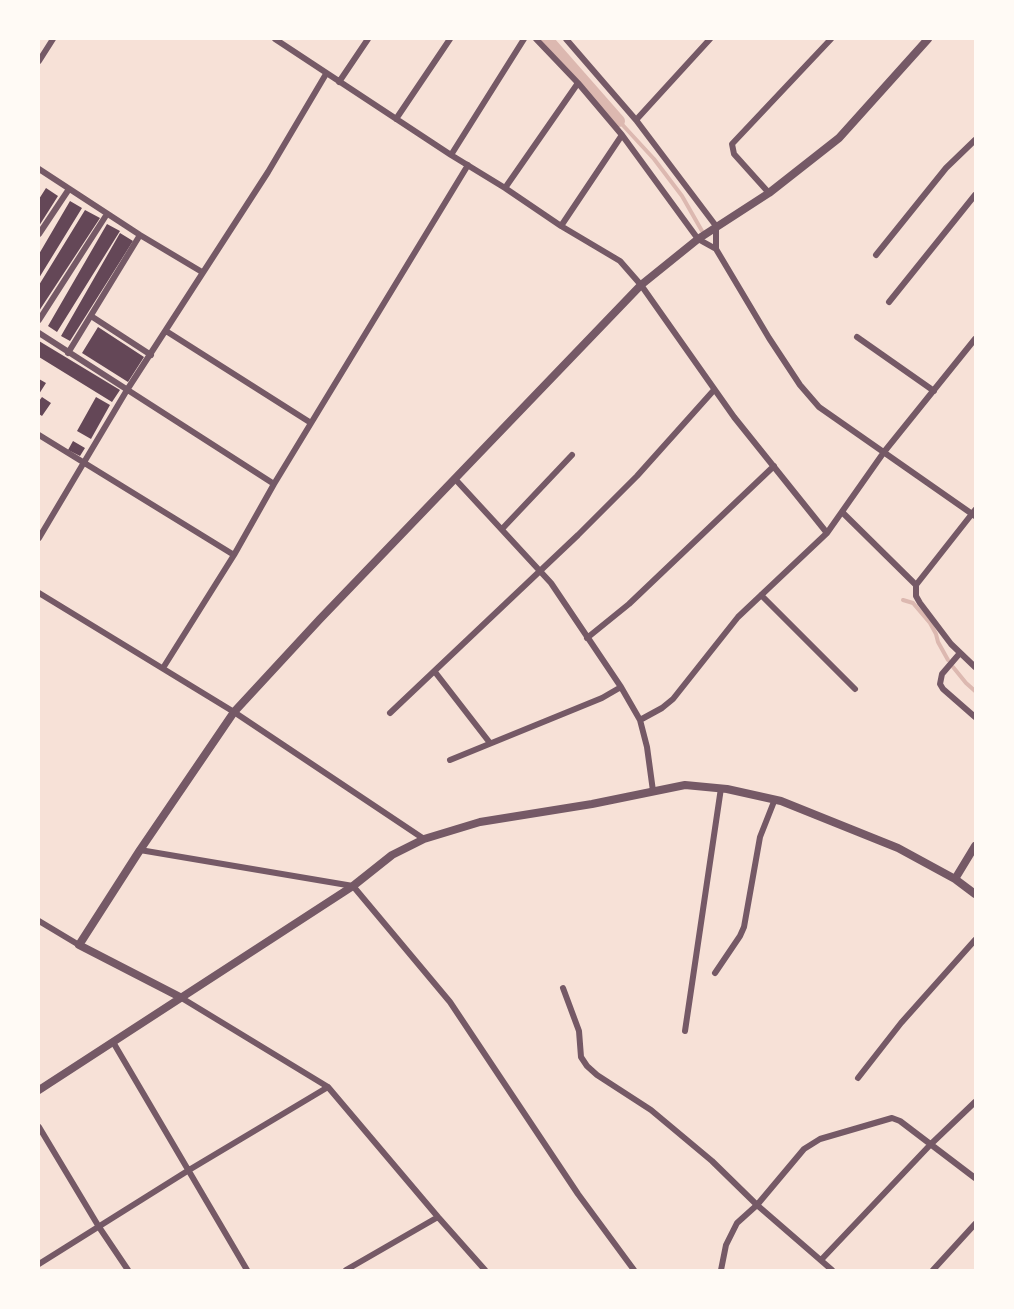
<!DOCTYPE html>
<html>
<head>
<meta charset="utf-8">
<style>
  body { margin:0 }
  #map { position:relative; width:1014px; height:1309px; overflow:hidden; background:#f7e1d7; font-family:Jost,sans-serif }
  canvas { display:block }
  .frame { position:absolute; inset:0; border:40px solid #fffaf5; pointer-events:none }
</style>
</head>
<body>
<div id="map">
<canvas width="1014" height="1309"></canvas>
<div class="frame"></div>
</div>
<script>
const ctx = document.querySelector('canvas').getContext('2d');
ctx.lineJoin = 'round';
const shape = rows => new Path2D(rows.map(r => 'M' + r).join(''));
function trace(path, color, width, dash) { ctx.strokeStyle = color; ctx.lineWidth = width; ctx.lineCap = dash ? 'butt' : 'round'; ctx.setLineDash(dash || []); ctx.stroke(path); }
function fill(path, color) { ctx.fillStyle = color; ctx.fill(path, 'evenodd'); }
trace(shape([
  [619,121,654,159,682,196,702,231],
  [903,600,913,603,930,623,936,634,938,642,948,660],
  [953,667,966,683,975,691]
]), '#dcb8b0', 4);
trace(shape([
  [547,39,619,121]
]), '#dcb8b0', 12);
fill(shape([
  [46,188,58,196,39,226,39,199],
  [70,201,82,208,39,278,39,254],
  [85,210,100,218,39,311,39,285],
  [107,224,120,231,57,332,48,326],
  [120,233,133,241,70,341,61,336],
  [98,327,144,357,128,382,82,353],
  [39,341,120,390,112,402,39,357],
  [39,379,46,383,39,394],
  [42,397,51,403,42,416,39,414,39,401],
  [96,397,110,405,91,439,77,431],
  [73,441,85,448,80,456,68,450]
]), '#644757');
trace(shape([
  [275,39,451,155,505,188,561,226,620,261,641,285,734,417,827,533],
  [536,39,578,83,622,135,698,239,716,249],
  [566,39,636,120,716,226,716,249,769,338,800,385,819,407,975,516],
  [39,61,53,39],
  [339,82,368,39],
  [396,119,450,39],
  [636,120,710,39],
  [451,155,524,39],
  [39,169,140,235,202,272],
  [505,188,578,83],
  [769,193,734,154,732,144,831,39],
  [561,226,622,135],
  [39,234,69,189],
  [876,255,946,168,975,140],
  [889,302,975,195],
  [91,316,151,355],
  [39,320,107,214],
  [166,331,311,423],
  [39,333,274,484],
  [857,337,934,391],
  [68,353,140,235],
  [39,435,234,555],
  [456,480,551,583,621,687,640,720,647,747,653,791],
  [842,512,916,585],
  [502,529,572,455],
  [39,538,127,390,268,172,326,74],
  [916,585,916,596,920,603,951,644,975,667],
  [916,585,975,510],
  [39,593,234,712,424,839],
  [761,595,855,689],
  [587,638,629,604,774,466],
  [960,653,942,674,940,684,943,689,975,717],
  [163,668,234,555,274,484,468,165],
  [435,672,490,743],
  [390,713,578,535,637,476,714,390],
  [640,720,662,708,673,699,738,617,827,533,884,452,975,339],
  [450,760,602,698,621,687],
  [140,850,353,886,450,1002,578,1194,634,1270],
  [39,921,79,945],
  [715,973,740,936,744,927,760,837,775,799],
  [563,988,579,1031,581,1057,587,1066,597,1075,651,1110,712,1161,757,1205,832,1270],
  [180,997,328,1087,438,1217,485,1270],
  [685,1031,721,788],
  [113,1042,247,1270],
  [858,1078,901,1023,975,940],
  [39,1127,99,1227,128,1270],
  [821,1260,931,1144,975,1102],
  [39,1264,189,1170,328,1087],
  [346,1270,438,1217],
  [721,1270,726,1245,737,1223,757,1205,804,1149,820,1139,892,1118,900,1121,975,1178],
  [933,1270,975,1224]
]), '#755966', 6);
trace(shape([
  [955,879,975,846],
  [180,997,79,945,140,850,234,712,320,619,641,285,698,239,769,193,839,138,928,39],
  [39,1090,353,886,392,855,424,839,480,822,592,804,685,785,727,789,781,801,898,848,955,879,975,894]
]), '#755966', 8);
</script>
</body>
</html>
